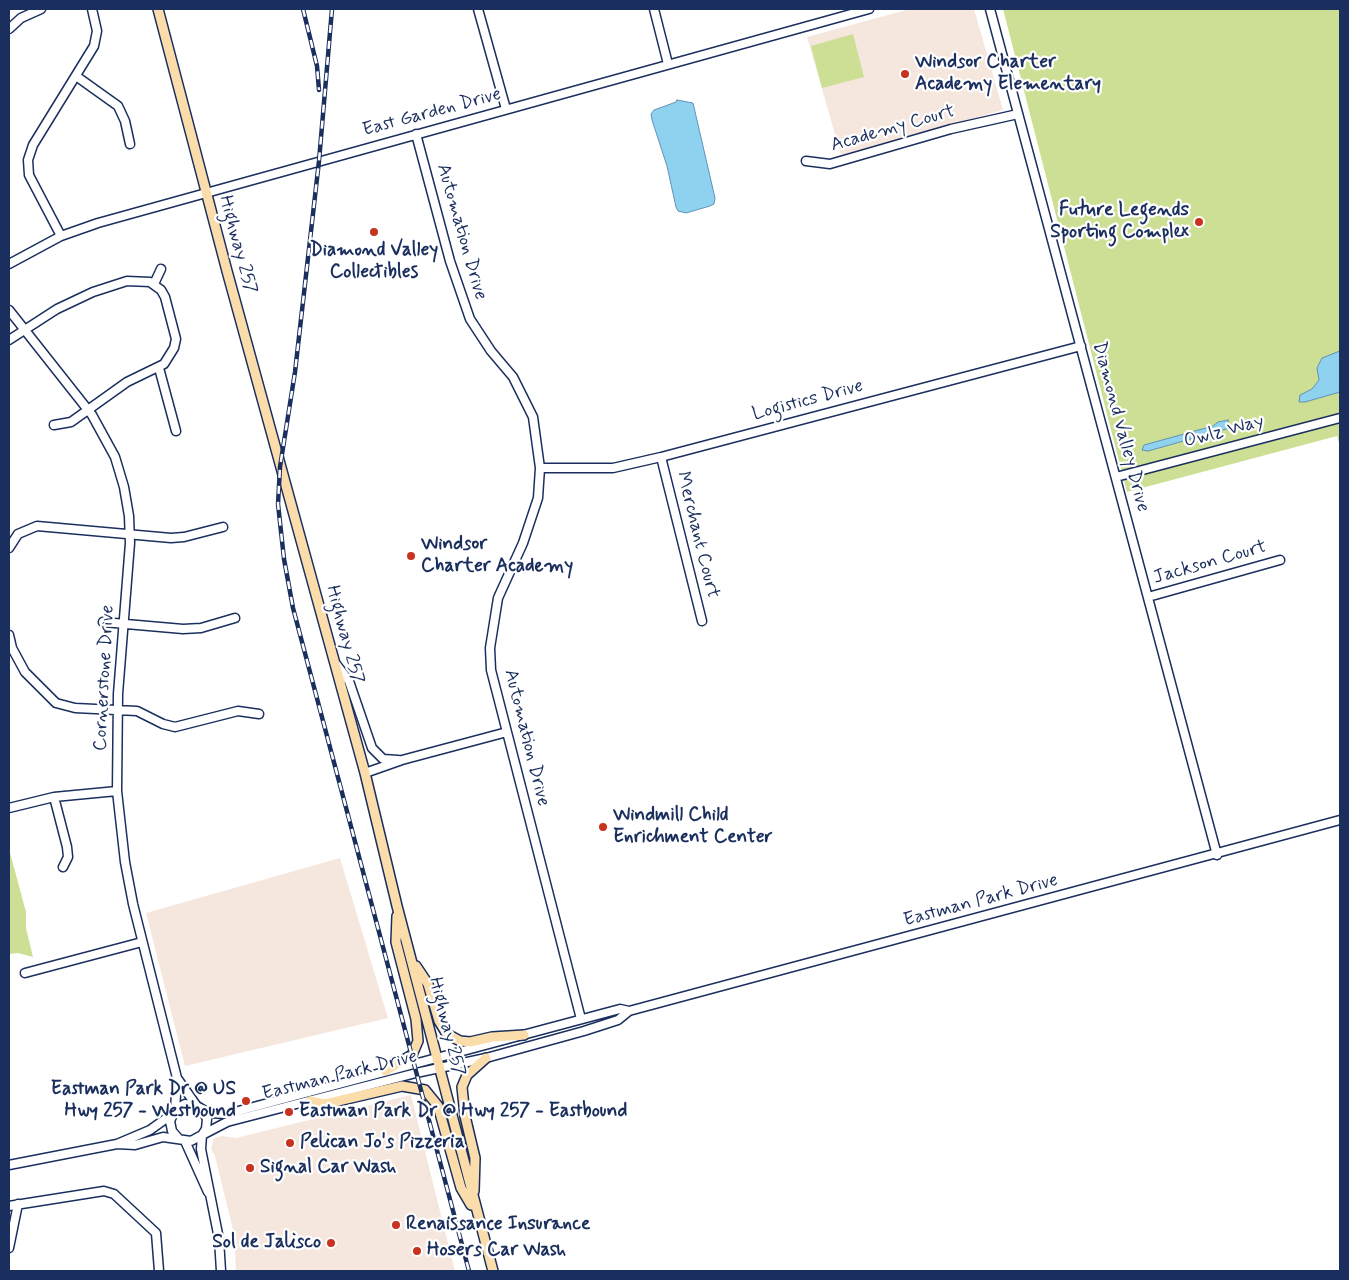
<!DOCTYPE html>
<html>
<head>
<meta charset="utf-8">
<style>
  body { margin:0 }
  #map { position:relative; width:1349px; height:1280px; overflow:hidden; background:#fff; font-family:Mynerve,sans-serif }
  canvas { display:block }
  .frame { position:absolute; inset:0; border:10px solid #1b2f5e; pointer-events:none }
</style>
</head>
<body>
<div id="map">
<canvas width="1349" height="1280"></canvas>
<div class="frame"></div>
</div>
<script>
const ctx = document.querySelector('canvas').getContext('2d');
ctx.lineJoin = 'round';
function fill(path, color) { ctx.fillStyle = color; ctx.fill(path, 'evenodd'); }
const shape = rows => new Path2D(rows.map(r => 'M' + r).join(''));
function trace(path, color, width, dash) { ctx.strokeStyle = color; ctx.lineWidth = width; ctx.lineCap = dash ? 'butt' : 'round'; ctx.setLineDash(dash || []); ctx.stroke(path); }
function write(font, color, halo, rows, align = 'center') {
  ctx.font = font + ' Mynerve,sans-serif'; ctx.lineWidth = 4.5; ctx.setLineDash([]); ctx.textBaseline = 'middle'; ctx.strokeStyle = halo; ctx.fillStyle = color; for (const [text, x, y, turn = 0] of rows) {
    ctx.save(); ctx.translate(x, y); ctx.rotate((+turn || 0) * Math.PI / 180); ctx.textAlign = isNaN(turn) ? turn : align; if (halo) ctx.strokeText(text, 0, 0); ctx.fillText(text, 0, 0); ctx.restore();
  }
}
fill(shape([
  [910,9,974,9,1003,110,841,155,807,37],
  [340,858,388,1018,185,1066,146,913],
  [411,1095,455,1271,236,1271,234,1234,215,1156,211,1149,214,1138,222,1136,236,1138]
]), '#f5e6de');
fill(shape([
  [1003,9,1340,9,1340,447,1337,436,1127,492],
  [853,34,864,77,822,88,811,46],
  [9,849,26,912,26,928,33,957,18,953,9,954]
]), '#cddf94');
const water = shape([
  [677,100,693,103,715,198,714,204,710,206,686,213,678,211,676,207,667,166,652,120,651,114,654,110,676,102,677,100],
  [1340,351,1340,392,1305,402,1299,402,1300,395,1312,389,1319,380,1317,368,1322,358,1340,351],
  [1228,420,1230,428,1148,451,1142,450,1144,445,1213,426,1218,422,1228,420]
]);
fill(water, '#8fd2f0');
trace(water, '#6191b6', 1);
const minor = shape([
  [478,9,506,109],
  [654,9,668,64],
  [990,9,1217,855],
  [9,29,21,18,41,9],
  [76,76,118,106,125,121,130,144],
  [416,134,450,261,470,319,491,351,513,377,533,417,540,468,538,498,523,543,498,598,490,648,491,670,581,1019],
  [806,161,830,164,951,129,1018,114],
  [61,236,29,175,28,160,33,145,94,46,97,31,92,9],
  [9,264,61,236,98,223,869,9],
  [154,284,161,269],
  [9,310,92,415,115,457,124,487,129,516,130,543,118,694,117,791,125,862,133,904,177,1078,175,1110],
  [9,340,57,309,93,292,127,281,150,282,161,290,165,297,176,339,174,348,164,364,127,382,71,422,54,425],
  [159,368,176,431],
  [661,457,702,621],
  [540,468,613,468,661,457,1081,346],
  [1116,477,1340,418],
  [9,548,18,534,37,526,171,538,184,537,223,527],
  [1148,597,1280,560],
  [103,622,183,629,201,628,235,618],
  [9,635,12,648,25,672,56,703,75,708,137,711,163,724,175,727,238,711,259,714],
  [336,664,349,681,372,748,383,759,398,760],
  [365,773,402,760,507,732],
  [54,797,67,847,68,857,63,867],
  [9,808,54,797,117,791],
  [25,973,142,942],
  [177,1078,196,1105],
  [204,1134,227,1122,416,1073,486,1058,584,1031,618,1020,629,1011,1340,820],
  [202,1135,201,1149,219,1239,221,1271],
  [179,1139,172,1131,170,1121,175,1110,185,1104,197,1106,208,1113,227,1114,620,1009,629,1011],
  [185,1141,208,1192],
  [117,1144,150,1130,171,1115],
  [9,1165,117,1144,135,1145,163,1137,191,1141,202,1135,206,1129,207,1119,202,1109],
  [9,1206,104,1191,114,1194,156,1233,159,1271],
  [9,1248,18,1204]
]);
const major = shape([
  [158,9,227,271,365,773,397,906,493,1271],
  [416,966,428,984,439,1021,447,1034,460,1041,470,1042,492,1037,524,1035],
  [385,1071,412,1055,418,1041,416,1019,396,942,397,916],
  [310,1101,325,1104,402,1086,425,1090,438,1106,461,1188,471,1205],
  [474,1191,475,1158,465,1116,462,1087,467,1075,486,1058]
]);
trace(minor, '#1b2f5e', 11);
trace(major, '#1b2f5e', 12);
trace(minor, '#fff', 8);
trace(major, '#fbddab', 9);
const rail = shape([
  [303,9,317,66,319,90],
  [332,9,319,161,295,372,280,467,278,504,284,559,293,608,469,1271]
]);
trace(rail, '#1b2f5e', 4.5);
trace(rail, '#fff', 2.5, [8]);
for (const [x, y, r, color] of [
  [905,74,5,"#c8321e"],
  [1199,222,5,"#c8321e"],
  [374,232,5,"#c8321e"],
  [411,556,5,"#c8321e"],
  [603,827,5,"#c8321e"],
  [246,1101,5,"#c8321e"],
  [289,1112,5,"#c8321e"],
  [290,1143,5,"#c8321e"],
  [250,1168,5,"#c8321e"],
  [396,1225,5,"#c8321e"],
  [331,1243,5,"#c8321e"],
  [417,1251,5,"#c8321e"]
]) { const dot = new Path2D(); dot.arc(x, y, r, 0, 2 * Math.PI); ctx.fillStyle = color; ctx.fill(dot); trace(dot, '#fff', 2); }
write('bold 19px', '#1b2f5e', '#fff', [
  ["Windsor Charter",915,63],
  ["Academy Elementary",915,85],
  ["Future Legends",1189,211,"right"],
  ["Sporting Complex",1189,233,"right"],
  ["Diamond Valley",374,251,"center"],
  ["Collectibles",374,273,"center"],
  ["Windsor",421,545],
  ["Charter Academy",421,567],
  ["Windmill Child",613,816],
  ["Enrichment Center",613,838],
  ["Eastman Park Dr @ US",236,1090,"right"],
  ["Hwy 257 - Westbound",236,1112,"right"],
  ["Eastman Park Dr @ Hwy 257 - Eastbound",299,1112],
  ["Pelican Jo's Pizzeria",300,1143],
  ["Signal Car Wash",260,1168],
  ["Renaissance Insurance",406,1225],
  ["Sol de Jalisco",321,1243,"right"],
  ["Hosers Car Wash",427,1251]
], 'left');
write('19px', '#1b2f5e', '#fff', [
  ["East Garden Drive",432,113,-15],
  ["Academy Court",893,129,-16],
  ["Automation Drive",461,232,74],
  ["Highway 257",237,245,75],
  ["Logistics Drive",808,401,-15],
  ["Diamond Valley Drive",1120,427,75],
  ["Owlz Way",1224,432,-15],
  ["Merchant Court",697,535,76],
  ["Jackson Court",1210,563,-16],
  ["Highway 257",344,635,75],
  ["Cornerstone Drive",105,678,-87],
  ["Automation Drive",526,738,76],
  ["Eastman Park Drive",981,901,-15],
  ["Highway 257",446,1027,76],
  ["Eastman Park Drive",340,1076,-14]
]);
</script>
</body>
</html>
